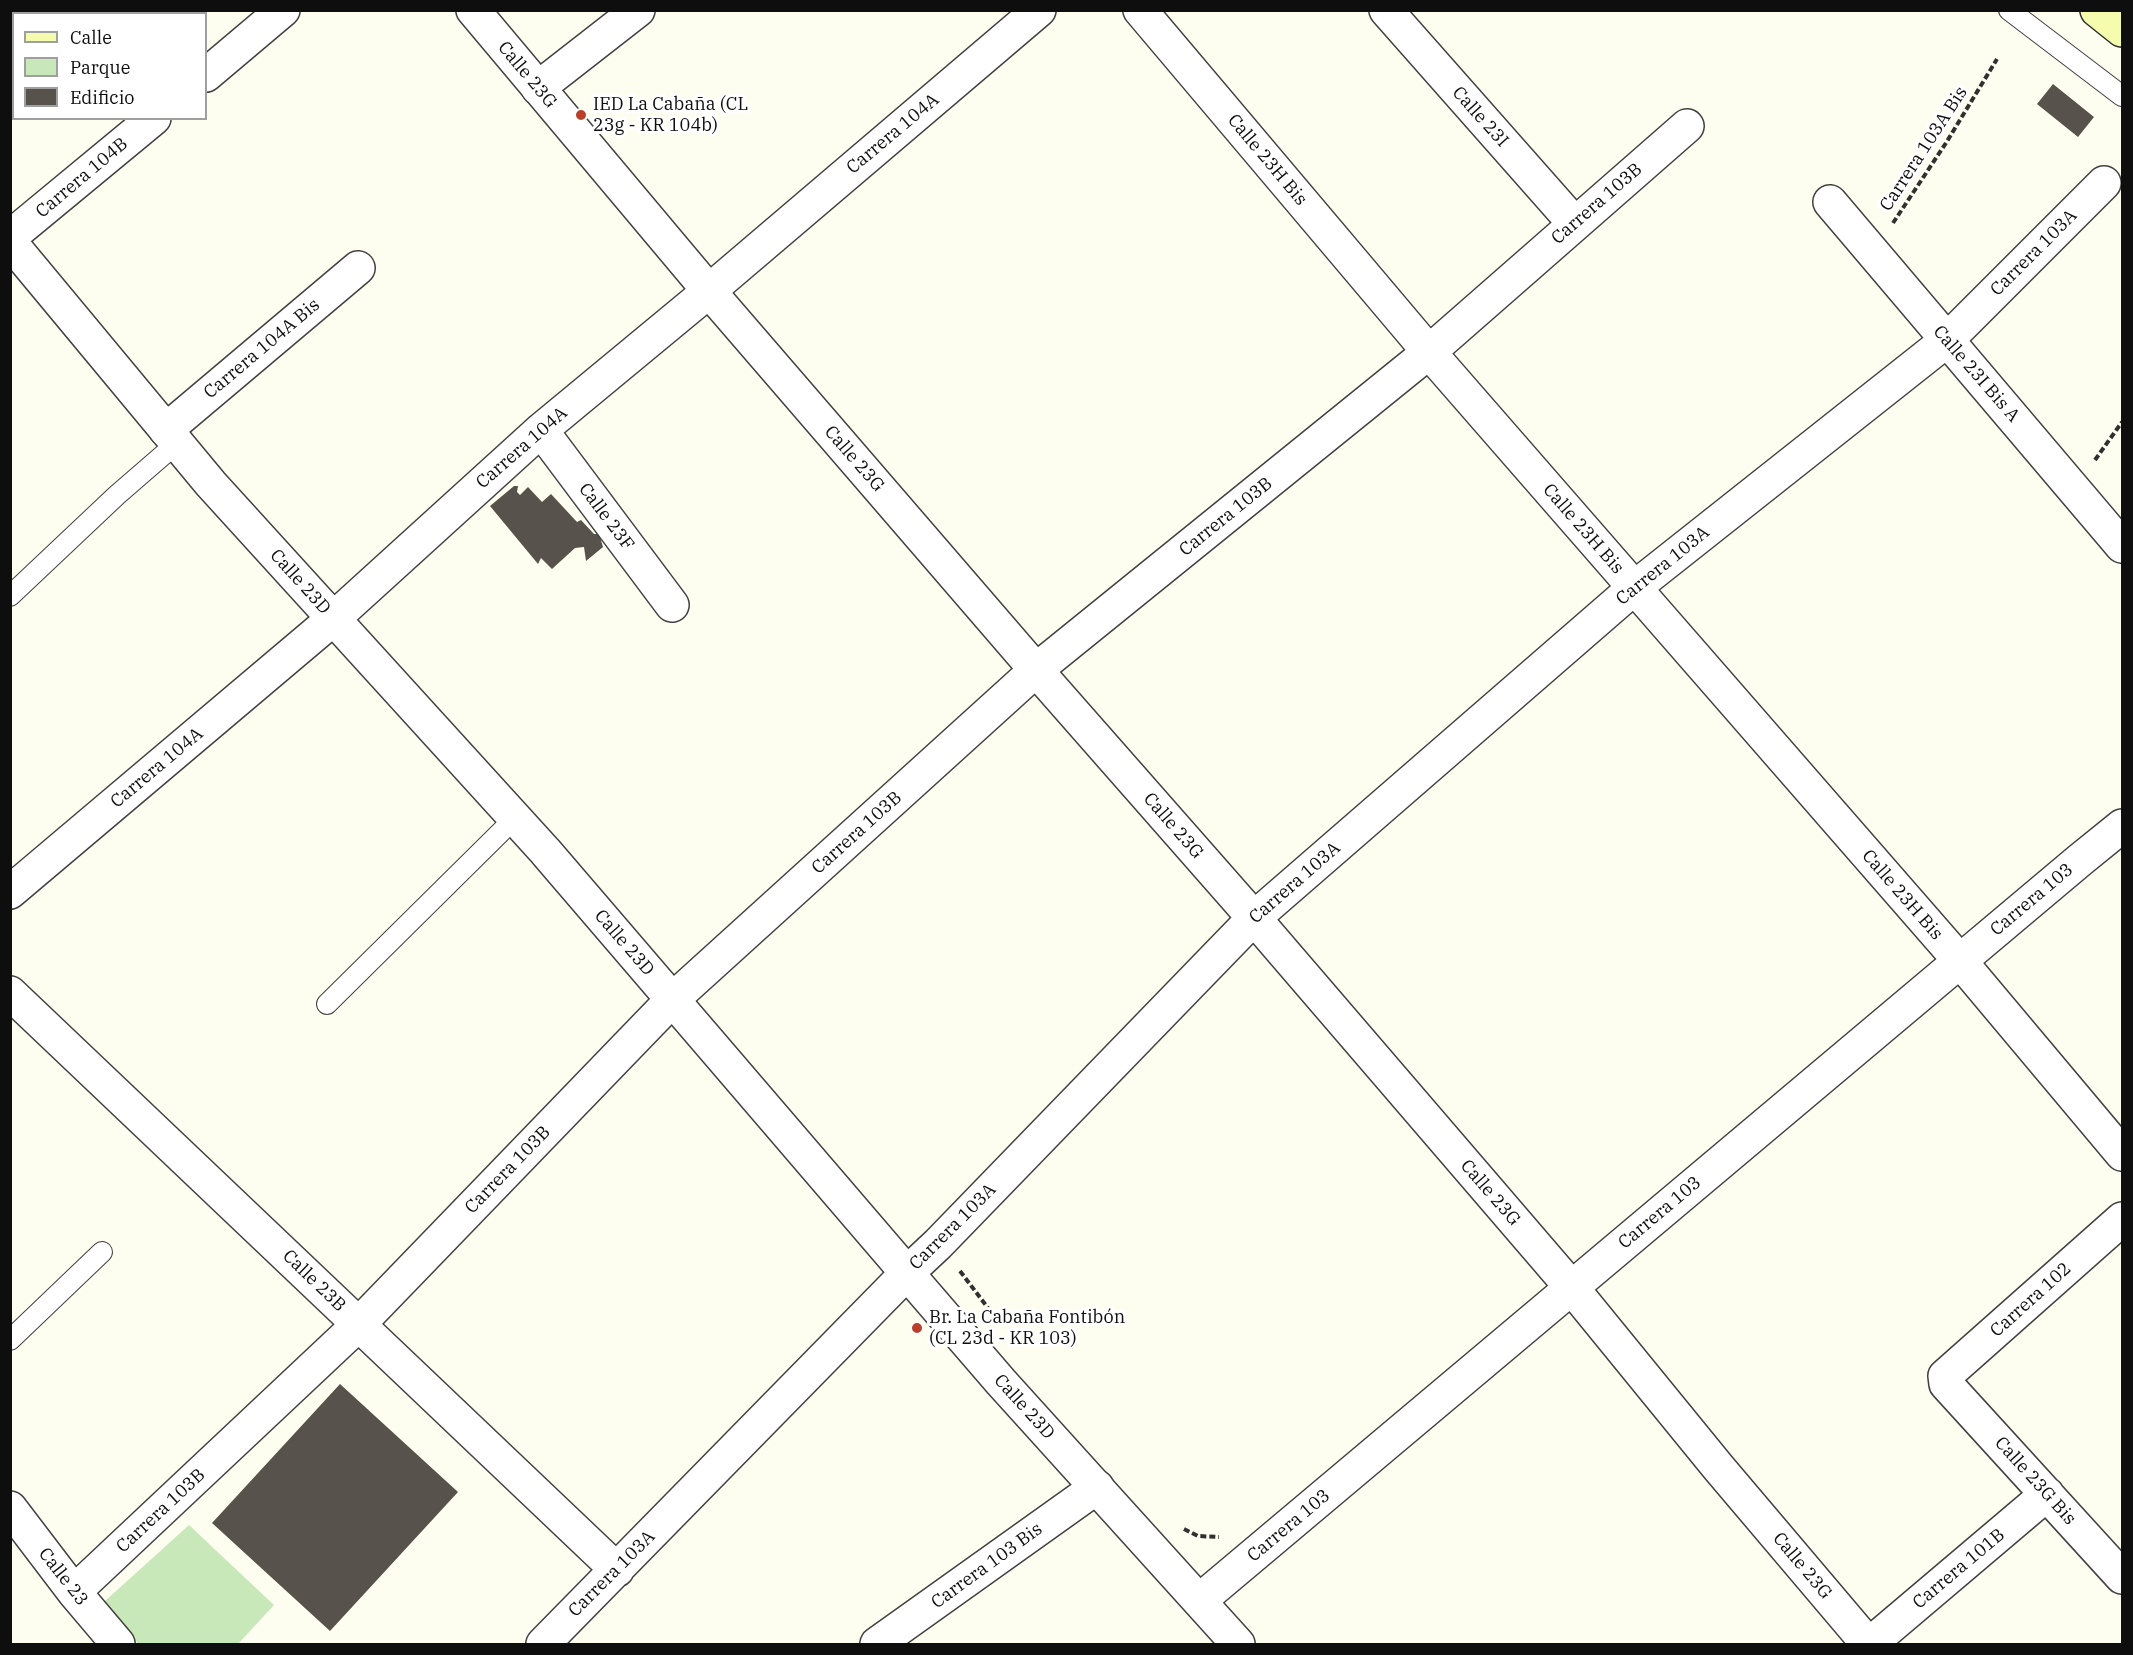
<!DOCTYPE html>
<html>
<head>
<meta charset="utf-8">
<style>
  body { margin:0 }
  #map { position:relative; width:2133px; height:1655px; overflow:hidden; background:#fefef0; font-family:"IBM Plex Serif",serif }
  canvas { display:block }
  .frame { position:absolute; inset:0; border:12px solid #0e0e0e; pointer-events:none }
  .legend { position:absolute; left:12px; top:12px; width:195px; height:108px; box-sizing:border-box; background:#fff; border:2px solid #9f9f9f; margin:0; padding:8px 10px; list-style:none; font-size:18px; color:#0e0e0e }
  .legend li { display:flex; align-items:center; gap:12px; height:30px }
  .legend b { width:30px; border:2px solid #9f9f9f }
</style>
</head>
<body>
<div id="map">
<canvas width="2133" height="1655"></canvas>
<div class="frame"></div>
<ul class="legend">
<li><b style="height:8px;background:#f6fcad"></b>Calle</li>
<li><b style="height:16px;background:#c9e8ba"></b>Parque</li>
<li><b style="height:16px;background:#57524b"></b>Edificio</li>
</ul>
</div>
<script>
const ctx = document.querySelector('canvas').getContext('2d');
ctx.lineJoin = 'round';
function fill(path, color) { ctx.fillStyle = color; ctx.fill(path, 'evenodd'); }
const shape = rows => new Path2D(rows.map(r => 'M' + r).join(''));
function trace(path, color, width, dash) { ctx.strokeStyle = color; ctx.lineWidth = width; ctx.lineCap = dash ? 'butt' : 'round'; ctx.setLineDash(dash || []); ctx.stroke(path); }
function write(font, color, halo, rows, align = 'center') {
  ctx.font = font + ' "IBM Plex Serif",serif'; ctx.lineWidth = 6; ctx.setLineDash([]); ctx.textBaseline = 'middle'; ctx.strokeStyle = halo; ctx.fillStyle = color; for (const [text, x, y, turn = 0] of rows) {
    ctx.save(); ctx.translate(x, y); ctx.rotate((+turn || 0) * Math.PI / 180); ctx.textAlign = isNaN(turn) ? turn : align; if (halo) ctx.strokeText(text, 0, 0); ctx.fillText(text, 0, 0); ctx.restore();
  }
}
fill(shape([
  [189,1525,274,1605,238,1644,138,1644,105,1601]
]), '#c9e8ba');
fill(shape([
  [2053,84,2094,117,2078,137,2037,104],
  [514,486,518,486,517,492,520,495,528,487,542,502,551,494,577,522,581,520,594,534,599,534,603,547,586,561,584,547,575,548,552,569,541,558,538,564,490,506],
  [340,1384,458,1492,330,1631,212,1523]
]), '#57524b');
const service = shape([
  [2009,10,2122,96],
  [10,596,117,495,177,443],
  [327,1004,515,818],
  [10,1340,102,1252]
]);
const minor = shape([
  [137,10,139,14],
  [1140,10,1429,352,1960,961,2122,1154],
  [1386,10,1575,224],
  [538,88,638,10],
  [1830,202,2122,546],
  [166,430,358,268],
  [541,430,672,605],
  [10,892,333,619,541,430,709,291,1039,10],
  [10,993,617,1570],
  [2122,1219,1945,1376,1946,1384,2122,1577],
  [10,1508,74,1592,118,1644],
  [74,1592,359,1324,672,1000,1036,670,1429,352,1687,126],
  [543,1644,907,1273,938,1244,1254,918,1634,588,1946,341,2104,183],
  [877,1644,1097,1487],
  [1870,1644,2047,1494]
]);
const tertiary = shape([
  [473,10,709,291,1036,670,1254,918,1572,1288,1718,1467,1868,1644],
  [206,75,283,10],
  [10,237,154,118],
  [10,242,211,484,545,851,907,1273,1001,1382,1238,1644],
  [1199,1601,2080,860,2122,826]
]);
const secondary = shape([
  [2097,10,2122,30]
]);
trace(service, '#414141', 22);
trace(minor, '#414141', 36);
trace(tertiary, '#414141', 36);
trace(secondary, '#303030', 36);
trace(shape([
  [1893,223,1946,143,1997,59],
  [2095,460,2122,422],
  [960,1271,988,1308],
  [1184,1529,1198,1536,1219,1537]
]), '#303030', 4, [6, 3]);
trace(service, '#fff', 20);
trace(minor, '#fff', 33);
trace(tertiary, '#fff', 33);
trace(secondary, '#f6fcad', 33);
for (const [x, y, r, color] of [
  [581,115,6,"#ba3f2b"],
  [917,1328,6,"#ba3f2b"]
]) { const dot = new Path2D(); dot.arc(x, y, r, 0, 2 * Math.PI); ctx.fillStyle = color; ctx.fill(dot); trace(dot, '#fff', 2); }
write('18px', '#0e0e0e', '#fff', [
  ["Calle 23G",527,75,50],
  ["Calle 23I",1480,117,48],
  ["Carrera 104A",893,134,-40],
  ["Carrera 103A Bis",1924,149,-57],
  ["Calle 23H Bis",1267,160,50],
  ["Carrera 104B",82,178,-40],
  ["Carrera 103B",1597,204,-41],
  ["Carrera 103A",2034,253,-45],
  ["Carrera 104A Bis",262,349,-40],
  ["Calle 23I Bis A",1976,374,49],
  ["Carrera 104A",522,448,-41],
  ["Calle 23G",854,459,49],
  ["Calle 23F",606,517,53],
  ["Carrera 103B",1226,517,-39],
  ["Calle 23H Bis",1583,529,49],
  ["Carrera 103A",1663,566,-39],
  ["Calle 23D",300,582,48],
  ["Carrera 104A",157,768,-40],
  ["Calle 23G",1173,826,49],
  ["Carrera 103B",857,833,-42],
  ["Carrera 103A",1295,883,-41],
  ["Calle 23H Bis",1902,895,49],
  ["Carrera 103",2032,900,-40],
  ["Calle 23D",624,943,49],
  ["Carrera 103B",508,1170,-46],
  ["Calle 23G",1490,1193,49],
  ["Carrera 103",1660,1213,-40],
  ["Carrera 103A",953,1227,-45],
  ["Calle 23B",314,1281,44],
  ["Carrera 102",2031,1300,-42],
  ["Calle 23D",1024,1407,48],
  ["Calle 23G Bis",2035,1481,48],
  ["Carrera 103B",161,1511,-43],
  ["Carrera 103",1289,1526,-40],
  ["Carrera 103 Bis",987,1566,-36],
  ["Calle 23G",1802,1566,50],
  ["Carrera 101B",1959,1569,-40],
  ["Carrera 103A",612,1574,-45],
  ["Calle 23",63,1577,52]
]);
write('18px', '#0e0e0e', '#fff', [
  ["IED La Cabaña (CL",593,105],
  ["23g - KR 104b)",593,126],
  ["Br. La Cabaña Fontibón",929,1318],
  ["(CL 23d - KR 103)",929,1339]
], 'left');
</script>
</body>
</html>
